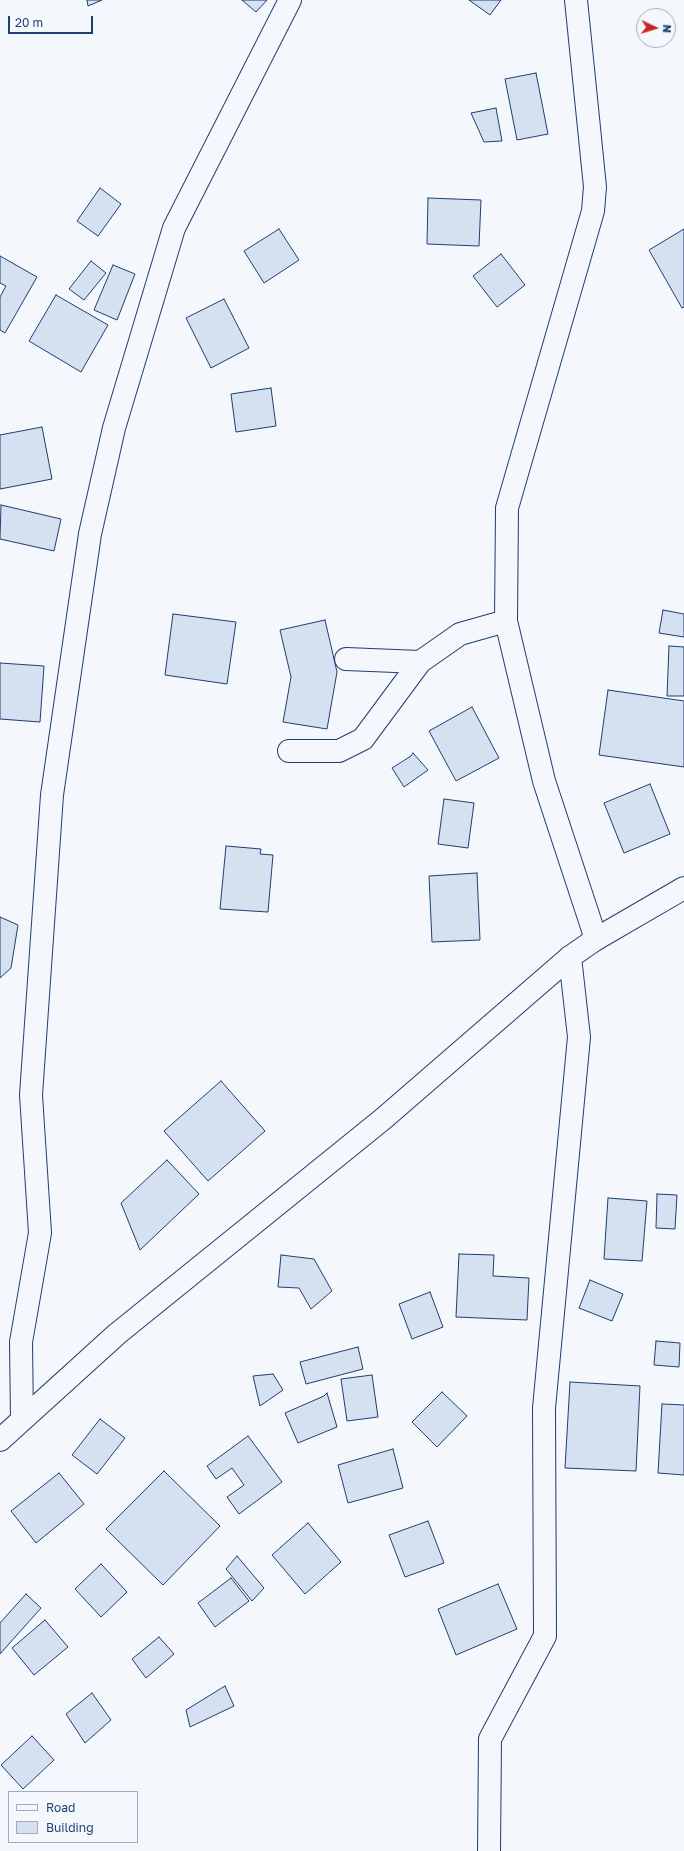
<!DOCTYPE html>
<html>
<head>
<meta charset="utf-8">
<style>
  body { margin:0 }
  #map { position:relative; width:684px; height:1851px; overflow:hidden; background:#f4f7fb; font-family:"Golos Text",sans-serif }
  canvas { display:block }
  .legend { position:absolute; left:8px; top:1791px; width:130px; height:52px; box-sizing:border-box; background:#f4f7fb; border:1px solid #9eadc5; margin:0; padding:5px 7px; list-style:none; font-size:12px; color:#1d3f73 }
  .legend li { display:flex; align-items:center; gap:8px; height:20px }
  .legend b { width:20px; border:1px solid #9eadc5 }
  .north { position:absolute; left:636px; top:8px; width:40px; height:40px; box-sizing:border-box; background:#f4f7fb; border:1px solid #9eadc5; border-radius:50%; rotate:94deg; font-size:11px; font-weight:700; line-height:16px; text-align:center; color:#1d3f73 }
  .north::after { content:''; display:block; margin:auto; width:14px; height:18px; background:#c62828; clip-path:polygon(50% 0,100% 100%,50% 72%,0 100%) }
  .scale { position:absolute; left:8px; top:16px; width:85px; height:18px; box-sizing:border-box; border:2px solid #1d3f73; border-top:0; padding-left:5px; font-size:12px; line-height:14px; white-space:nowrap; color:#1d3f73; -webkit-text-stroke:3px #f4f7fb; paint-order:stroke }
</style>
</head>
<body>
<div id="map">
<canvas width="684" height="1851"></canvas>
<ul class="legend">
<li><b style="height:5px;background:#f4f7fb"></b>Road</li>
<li><b style="height:11px;background:#d5e0f0"></b>Building</li>
</ul>
<div class="north">N</div>
<div class="scale">20 m</div>
</div>
<script>
const ctx = document.querySelector('canvas').getContext('2d');
ctx.lineJoin = 'round';
function fill(path, color) { ctx.fillStyle = color; ctx.fill(path, 'evenodd'); }
const shape = rows => new Path2D(rows.map(r => 'M' + r).join(''));
function trace(path, color, width, dash) { ctx.strokeStyle = color; ctx.lineWidth = width; ctx.lineCap = dash ? 'butt' : 'round'; ctx.setLineDash(dash || []); ctx.stroke(path); }
const building = shape([
  [87,0,102,0,88,6,87,0],
  [242,0,267,0,256,12,242,0],
  [469,0,501,0,490,15,469,0],
  [536,73,548,134,517,140,505,79,536,73],
  [496,108,502,141,484,142,471,113,496,108],
  [100,188,121,204,98,236,77,221,100,188],
  [428,198,481,200,479,246,427,244,428,198],
  [279,229,299,260,264,283,244,251,279,229],
  [684,229,684,307,682,308,649,250,684,229],
  [501,254,525,285,497,307,473,276,501,254],
  [0,256,37,277,5,333,0,330,0,297,6,286,0,283,0,256],
  [91,261,106,273,84,300,69,289,91,261],
  [113,265,135,274,117,320,94,310,113,265],
  [56,295,108,325,81,372,29,341,56,295],
  [224,299,249,348,211,368,186,318,224,299],
  [271,388,276,426,236,432,231,394,271,388],
  [42,427,52,479,0,489,0,435,42,427],
  [1,505,61,519,54,551,0,539,1,505],
  [663,610,684,614,684,637,659,633,663,610],
  [173,614,236,622,227,684,165,675,173,614],
  [325,620,337,672,327,729,283,722,291,677,280,630,325,620],
  [669,646,684,647,684,696,667,696,669,646],
  [0,663,44,666,40,722,0,719,0,663],
  [608,690,684,701,684,767,599,755,608,690],
  [472,707,499,758,456,781,429,731,472,707],
  [413,753,428,770,404,787,392,768,411,756,413,753],
  [650,784,670,834,624,853,604,803,650,784],
  [444,799,474,803,468,848,438,844,444,799],
  [226,846,261,849,260,854,273,855,268,912,220,909,226,846],
  [477,873,480,940,432,942,429,876,477,873],
  [0,917,18,925,11,968,0,978,0,917],
  [221,1081,265,1131,208,1181,164,1131,221,1081],
  [167,1160,199,1194,140,1250,121,1203,167,1160],
  [657,1194,677,1195,675,1229,656,1228,657,1194],
  [608,1198,647,1201,642,1261,604,1259,608,1198],
  [459,1254,494,1255,493,1276,529,1278,527,1320,456,1317,459,1254],
  [281,1255,314,1259,332,1291,311,1309,299,1288,278,1287,281,1255],
  [590,1280,623,1294,612,1321,579,1308,590,1280],
  [430,1292,443,1327,412,1339,399,1304,430,1292],
  [656,1341,680,1343,679,1367,654,1365,656,1341],
  [358,1347,363,1369,306,1384,300,1362,358,1347],
  [273,1374,283,1390,260,1406,253,1376,273,1374],
  [372,1375,378,1417,347,1421,341,1379,372,1375],
  [570,1382,640,1386,636,1471,565,1468,570,1382],
  [442,1392,467,1416,437,1447,412,1422,442,1392],
  [327,1393,337,1427,298,1443,285,1413,324,1396,327,1393],
  [662,1404,684,1405,684,1475,658,1473,662,1404],
  [100,1419,125,1438,97,1474,72,1455,100,1419],
  [248,1436,282,1482,239,1514,227,1497,244,1485,232,1468,216,1479,207,1466,248,1436],
  [393,1449,403,1488,348,1503,338,1465,393,1449],
  [164,1471,220,1526,163,1585,106,1529,164,1471],
  [59,1473,84,1504,36,1543,11,1511,59,1473],
  [428,1521,444,1563,405,1577,389,1535,428,1521],
  [308,1523,341,1562,305,1594,272,1555,308,1523],
  [237,1556,264,1588,252,1601,226,1569,237,1556],
  [101,1564,127,1592,101,1617,75,1589,101,1564],
  [231,1578,249,1601,215,1627,198,1603,231,1578],
  [498,1584,517,1629,456,1655,438,1609,498,1584],
  [26,1594,41,1608,0,1654,0,1623,26,1594],
  [45,1620,68,1647,34,1675,12,1648,45,1620],
  [159,1637,174,1654,146,1678,132,1659,159,1637],
  [225,1686,234,1706,190,1727,186,1710,225,1686],
  [92,1693,111,1720,85,1743,66,1714,92,1693],
  [32,1736,54,1760,23,1789,1,1765,32,1736]
]);
fill(building, '#d5e0f0');
trace(building, '#1d3f73', 1);
const minor = shape([
  [576,0,595,187,593,211,507,508,506,621,544,781,596,939],
  [346,659,420,662,460,634,506,621],
  [289,751,339,751,363,739,420,662],
  [22,1419,21,1342,40,1233,31,1095,52,795,90,534,114,428,174,228,290,0],
  [489,1851,490,1739,545,1636,544,1408,579,1037,570,957]
]);
const secondary = shape([
  [0,1440,117,1334,383,1119,570,957,596,939,684,888]
]);
trace(minor, '#1d3f73', 24);
trace(secondary, '#1d3f73', 24);
trace(minor, '#f4f7fb', 22);
trace(secondary, '#f4f7fb', 22);
</script>
</body>
</html>
